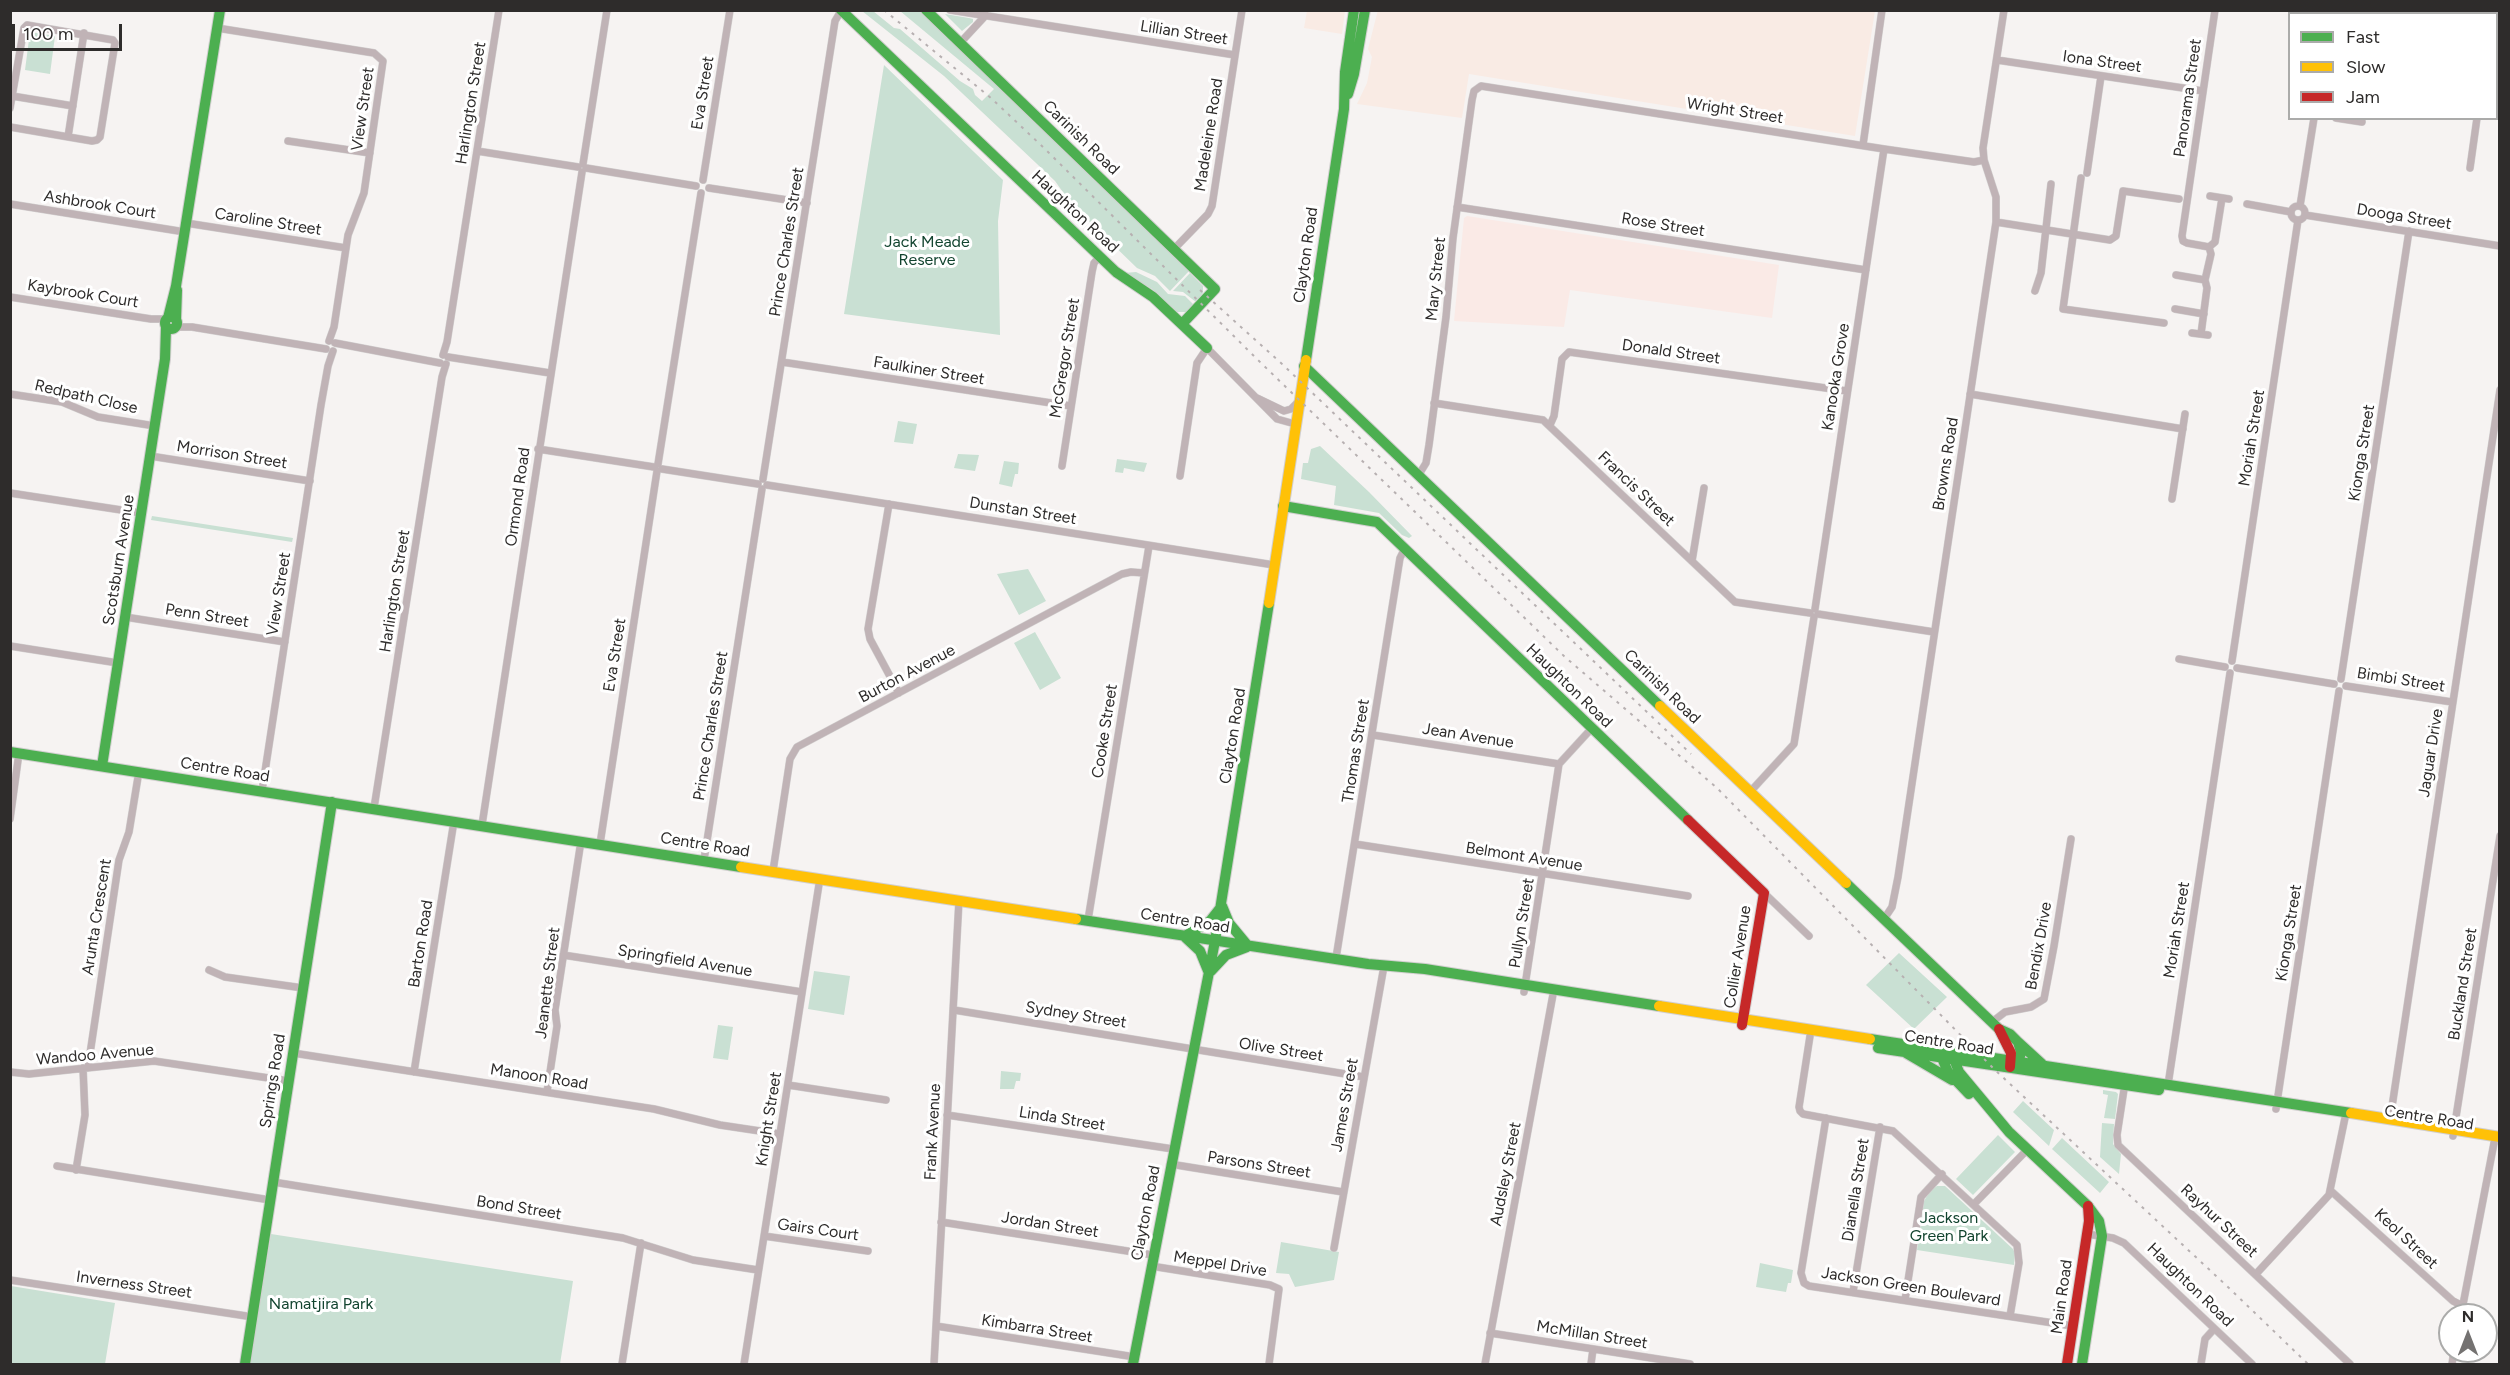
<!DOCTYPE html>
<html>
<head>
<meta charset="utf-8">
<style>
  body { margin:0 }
  #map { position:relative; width:2510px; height:1375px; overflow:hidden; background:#f6f3f2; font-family:Figtree,sans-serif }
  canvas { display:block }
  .frame { position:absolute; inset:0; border:12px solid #2e2c2b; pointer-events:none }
  .legend { position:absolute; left:2288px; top:12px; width:210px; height:108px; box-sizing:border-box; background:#fff; border:2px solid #ababaa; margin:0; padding:8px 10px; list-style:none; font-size:18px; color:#2e2c2b }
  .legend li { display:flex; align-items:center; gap:12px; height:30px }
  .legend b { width:30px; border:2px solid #ababaa }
  .north { position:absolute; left:2438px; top:1303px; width:60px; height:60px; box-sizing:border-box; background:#fff; border:2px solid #ababaa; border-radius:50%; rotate:0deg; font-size:16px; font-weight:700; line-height:24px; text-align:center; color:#2e2c2b }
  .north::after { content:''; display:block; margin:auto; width:21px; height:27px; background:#747271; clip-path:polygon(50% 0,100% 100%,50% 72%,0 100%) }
  .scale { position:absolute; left:12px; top:24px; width:110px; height:27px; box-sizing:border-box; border:3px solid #2e2c2b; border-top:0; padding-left:8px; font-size:18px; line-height:21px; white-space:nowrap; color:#2e2c2b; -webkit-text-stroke:4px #fff; paint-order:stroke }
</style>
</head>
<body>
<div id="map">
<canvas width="2510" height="1375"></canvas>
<div class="frame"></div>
<ul class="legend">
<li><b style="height:8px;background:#4caf50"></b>Fast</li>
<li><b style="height:8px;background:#ffc107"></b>Slow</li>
<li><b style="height:8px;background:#c62828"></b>Jam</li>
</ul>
<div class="north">N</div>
<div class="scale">100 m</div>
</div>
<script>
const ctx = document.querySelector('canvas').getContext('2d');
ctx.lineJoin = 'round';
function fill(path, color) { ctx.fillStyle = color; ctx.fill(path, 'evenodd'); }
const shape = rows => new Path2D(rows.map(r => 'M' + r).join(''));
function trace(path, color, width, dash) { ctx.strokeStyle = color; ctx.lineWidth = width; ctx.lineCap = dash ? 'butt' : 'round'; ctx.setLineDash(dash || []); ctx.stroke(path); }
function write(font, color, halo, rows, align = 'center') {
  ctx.font = font + ' Figtree,sans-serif'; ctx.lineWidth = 6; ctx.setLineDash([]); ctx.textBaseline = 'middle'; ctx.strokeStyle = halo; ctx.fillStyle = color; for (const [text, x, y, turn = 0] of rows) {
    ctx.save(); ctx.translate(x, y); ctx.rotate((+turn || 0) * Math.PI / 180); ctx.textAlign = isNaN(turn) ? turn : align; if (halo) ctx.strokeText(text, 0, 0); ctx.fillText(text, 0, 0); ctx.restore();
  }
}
fill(shape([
  [1467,216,1779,265,1772,318,1570,290,1564,327,1454,321,1464,218]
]), '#faeae6');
fill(shape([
  [1378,10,1875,10,1875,11,1855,136,1469,74,1462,118,1357,104,1367,83,1372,57,1368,49],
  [1307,11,1345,11,1342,34,1304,28]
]), '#f9ebe4');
fill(shape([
  [862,11,873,11,894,28,900,29,960,81,973,89,975,95,982,101,994,89,900,11,920,11,1189,271,1170,291,1155,276,1137,268,1072,205,1055,181,944,76],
  [945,14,969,18,973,19,973,22,962,31],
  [30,32,55,36,50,74,25,70],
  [884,65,1003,180,998,221,1000,335,844,314],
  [1136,272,1157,282,1168,294,1185,296,1194,305,1186,312,1176,312,1152,289,1124,273],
  [1190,273,1203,286,1203,293,1196,302,1183,292,1173,291],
  [898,421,917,424,913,444,894,442],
  [1320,446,1369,492,1412,536,1409,538,1402,535,1379,513,1334,505,1336,486,1301,479,1303,463,1308,463,1311,449],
  [958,454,979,455,975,471,954,468],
  [1117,459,1147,463,1144,472,1124,468,1123,473,1115,472],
  [1004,461,1019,463,1018,474,1015,474,1012,487,999,484],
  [152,516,293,538,292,542,151,520],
  [1028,569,1046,601,1019,615,997,574],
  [1035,632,1061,678,1040,690,1014,643],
  [1899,953,1947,997,1914,1029,1866,985],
  [814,971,850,976,844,1015,808,1009],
  [718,1025,733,1027,728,1060,713,1058],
  [1001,1071,1021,1073,1020,1081,1016,1081,1014,1089,1000,1089],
  [2103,1090,2116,1092,2118,1094,2115,1119,2104,1118,2108,1095,2103,1094],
  [2023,1101,2054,1130,2049,1146,2013,1112],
  [2102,1123,2114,1124,2113,1144,2121,1154,2119,1174,2100,1157],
  [1998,1135,2015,1152,1973,1195,1956,1179],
  [2062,1138,2109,1182,2100,1193,2052,1149],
  [1937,1186,1945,1186,2013,1249,2015,1253,2014,1265,1917,1250,1924,1201,1930,1191],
  [271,1234,573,1281,560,1364,250,1364],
  [1281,1242,1339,1252,1334,1280,1295,1287,1289,1274,1276,1273],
  [1760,1263,1793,1270,1791,1283,1788,1283,1786,1292,1756,1287],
  [11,1286,115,1303,105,1364,11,1364]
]), '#c9e0d3');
const street = shape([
  [950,10,1235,55],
  [2329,14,2330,10],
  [2359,14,2362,10],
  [217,28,374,53,383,61,364,193,348,235,334,327,329,341],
  [960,43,986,15],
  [2496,57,2500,58],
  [1997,60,2203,91],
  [12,96,73,106],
  [10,108,24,28,27,25,113,40,115,43,100,137,97,140,92,141,10,127],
  [2336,118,2362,122],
  [68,137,84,33],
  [288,141,370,153],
  [1863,145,1882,10],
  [477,151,578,167],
  [583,164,607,10],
  [586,168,696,186],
  [2470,168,2477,118],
  [2087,173,2101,76],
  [2081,178,2063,309,2164,323],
  [703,180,730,10],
  [709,188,807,203],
  [2210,196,2229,199],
  [10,204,185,232],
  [2247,204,2291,212],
  [2300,206,2314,118],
  '2291 213a7 7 0 1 1 14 0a7 7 0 1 1-14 0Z',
  [1457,207,1866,270],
  [2305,215,2500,246],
  [1996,222,2110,240,2116,236,2123,191,2179,199],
  [186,223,346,248],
  [2209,247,2187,243,2183,241,2182,236,2215,10],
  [1174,249,1208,214,1212,206,1242,10],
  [2176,275,2205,280],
  [2035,291,2041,273,2051,184],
  [10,297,151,319,166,319],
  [2175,309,2204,314],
  [176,327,192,327,326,349],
  [2192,333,2208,335],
  [2201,334,2207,288,2205,280,2211,254,2209,247,2215,242,2222,198],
  [335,343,440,363],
  [443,355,447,342,499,10],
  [448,357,550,373],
  [782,362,1071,406],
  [10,394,62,402,98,417,155,426],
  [1970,394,2183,429],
  [1257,398,1284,411,1291,409,1298,402],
  [1434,403,1543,420,1735,602,1810,613],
  [1550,425,1554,416,1562,359,1569,352,1847,391],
  [538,449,654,467],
  [150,456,310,481],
  [658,464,701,193],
  [1062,466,1092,272,1094,263,1100,256],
  [662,469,758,484],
  [1180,476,1197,363,1207,348,1277,419,1295,424],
  [1418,476,1426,463,1429,445,1446,317,1453,238,1472,100,1474,91,1481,86,1884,149,1974,162,1984,160],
  [763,479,835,21,841,11],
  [767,485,1274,565],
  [10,493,141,513],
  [2172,499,2185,414],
  [889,504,868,629,870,639,899,693],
  [1692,561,1704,488],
  [1815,609,1884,149],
  [1818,614,1934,632],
  [125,617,285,642],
  [10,646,118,663],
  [2179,659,2225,667],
  [2232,661,2298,220],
  [2237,668,2334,684],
  [2341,679,2409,231],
  [2346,686,2452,702],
  [1373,735,1559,764],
  [262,791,321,405,328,366,333,351],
  [1750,792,1794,744,1814,617],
  [374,808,442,377,446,364],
  [10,819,19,753],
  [482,825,582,172],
  [600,844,657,471],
  [1355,844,1688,896],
  [704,860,762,489],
  [773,871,790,759,797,747,1122,574,1131,572,1144,573],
  [1764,893,1809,936],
  [1884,919,1892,907,1898,877,1996,222,1996,197,1984,160,1983,148,2004,10],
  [1088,920,1149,546],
  [563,955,802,992],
  [1336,958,1400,558,1404,550],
  [209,970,225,977,303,988],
  [1524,992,1559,764,1592,728],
  [954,1010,1364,1077],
  [1992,1022,2005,1012,2031,1007,2044,999,2054,946,2071,839],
  [1810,1036,1799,1107,1800,1111,1803,1114,1893,1131,2017,1245,2019,1263,2010,1316],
  [293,1053,654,1109,720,1125,780,1134],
  [88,1067,119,860,129,832,139,771],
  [10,1072,29,1074,154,1061,289,1081],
  [414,1072,454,821],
  [2125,1083,2117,1135,2118,1145,2350,1364],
  [788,1085,886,1100],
  [2168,1085,2230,673],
  [547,1092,557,1026,555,1010,581,841],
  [2276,1109,2339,691],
  [947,1115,1173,1149],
  [1826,1118,1801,1273,1804,1283,1809,1286,2073,1326],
  [2390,1120,2500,390],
  [2453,1136,2500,836],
  [1170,1164,1343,1192],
  [57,1166,270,1200],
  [76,1170,85,1115,83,1068],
  [273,1182,623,1238,693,1260,758,1270],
  [2331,1191,2453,1301,2463,1306],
  [1974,1204,2028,1149],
  [941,1222,1153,1255],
  [2087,1234,2113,1238,2124,1243,2252,1364],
  [764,1236,868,1251],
  [1334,1248,1384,966],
  [1151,1266,1270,1285,1279,1289,1269,1364],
  [2256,1274,2329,1195,2346,1113],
  [10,1280,253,1317],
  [1853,1292,1880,1127],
  [1905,1300,1921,1197,1942,1174],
  [2461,1315,2494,1143],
  [936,1326,1135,1357],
  [1490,1333,1690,1364],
  [622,1364,641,1243],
  [744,1364,820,878],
  [934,1364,959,900],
  [1485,1364,1554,989],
  [1591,1364,1593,1349],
  [2201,1364,2205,1339,2214,1329],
  [2452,1364,2454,1351]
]);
const fast = shape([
  [841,10,1116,272,1153,297,1207,348],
  [926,10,1215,289,1182,324],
  [1348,94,1354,74,1365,10],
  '165 323a6 6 0 1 1 12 0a6 6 0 1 1-12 0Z',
  [168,318,176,286,220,10],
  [176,320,177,290],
  [1306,360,1344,109,1345,72,1354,10],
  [1304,366,1660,706],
  [1283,506,1377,522,1688,820],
  [10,752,741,867],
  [102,766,165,359,166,327],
  [1846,883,1999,1029,2010,1034,2018,1042,2021,1052,2017,1068],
  [1222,906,1229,923,1248,946],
  [1076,919,1368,964,1425,969,1659,1006],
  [1185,936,1210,921,1221,907],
  [1185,937,1200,951,1209,973],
  [1211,971,1226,955,1247,947],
  [1870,1039,2351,1113],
  [2018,1042,2042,1064],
  [1878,1048,2159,1090],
  [1943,1051,1942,1058,1948,1072,1969,1094],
  [1906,1053,1952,1080],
  [1952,1054,1959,1072,2009,1132,2088,1206,2099,1221,2102,1236,2082,1364],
  [245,1364,332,802],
  [1133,1364,1215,941,1269,603]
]);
const slow = shape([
  [1269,603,1306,360],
  [1660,706,1846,883],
  [741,867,1076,919],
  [1659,1006,1870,1039],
  [2351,1113,2500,1137]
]);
const jam = shape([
  [1688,820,1764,893,1742,1025],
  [1999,1029,2011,1053,2010,1067],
  [2067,1364,2089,1221,2088,1206]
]);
trace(street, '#d1cfcf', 8);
trace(fast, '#d1cfcf', 12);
trace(slow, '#d1cfcf', 12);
trace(jam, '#d1cfcf', 12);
trace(street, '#c0b3b6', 7);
trace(fast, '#4caf50', 10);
trace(slow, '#ffc107', 10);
trace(jam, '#c62828', 10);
trace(shape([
  [884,10,991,98,1044,148,1261,363,1565,657,1717,788,1994,1069,2229,1288,2308,1364],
  [1200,290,1281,363,1691,754]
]), '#b7b0b1', 2, [3, 6]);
write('16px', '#2e2c2b', '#fff', [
  ["Lillian Street",1184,33,9],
  ["Iona Street",2102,62,8],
  ["Eva Street",703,93,-81],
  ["Panorama Street",2188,98,-82],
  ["Harlington Street",471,103,-81],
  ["View Street",363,109,-82],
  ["Wright Street",1735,111,9],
  ["Madeleine Road",1209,135,-81],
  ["Carinish Road",1081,138,44],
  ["Ashbrook Court",100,205,9],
  ["Haughton Road",1075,212,43],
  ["Dooga Street",2404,217,9],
  ["Caroline Street",268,222,9],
  ["Rose Street",1663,225,9],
  ["Prince Charles Street",787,242,-81],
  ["Clayton Road",1306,255,-82],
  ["Mary Street",1436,279,-84],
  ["Kaybrook Court",83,294,9],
  ["Donald Street",1671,352,8],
  ["McGregor Street",1065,358,-81],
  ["Faulkiner Street",929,371,9],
  ["Kanooka Grove",1836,377,-81],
  ["Redpath Close",86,397,13],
  ["Moriah Street",2252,438,-81],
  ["Kionga Street",2362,453,-81],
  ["Morrison Street",232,455,9],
  ["Browns Road",1946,464,-81],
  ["Francis Street",1636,489,44],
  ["Ormond Road",518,497,-82],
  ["Dunstan Street",1023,511,9],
  ["Scotsburn Avenue",119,560,-81],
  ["Harlington Street",395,591,-81],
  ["View Street",279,594,-81],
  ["Penn Street",207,616,9],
  ["Eva Street",615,655,-81],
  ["Burton Avenue",907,674,-28],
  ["Bimbi Street",2401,680,9],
  ["Haughton Road",1569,686,44],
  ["Carinish Road",1662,687,44],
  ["Prince Charles Street",711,726,-81],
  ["Cooke Street",1105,731,-81],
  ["Clayton Road",1233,736,-81],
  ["Jean Avenue",1468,736,9],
  ["Thomas Street",1356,751,-81],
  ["Jaguar Drive",2431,753,-81],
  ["Centre Road",225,770,9],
  ["Centre Road",705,845,9],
  ["Belmont Avenue",1524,857,9],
  ["Arunta Crescent",97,917,-81],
  ["Centre Road",1185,921,9],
  ["Pullyn Street",1522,923,-81],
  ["Moriah Street",2177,930,-81],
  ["Kionga Street",2289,933,-81],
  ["Barton Road",421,944,-81],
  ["Bendix Drive",2039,946,-80],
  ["Collier Avenue",1738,957,-81],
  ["Springfield Avenue",685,961,9],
  ["Jeanette Street",548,983,-83],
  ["Buckland Street",2463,984,-81],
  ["Sydney Street",1076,1015,9],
  ["Centre Road",1949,1043,9],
  ["Olive Street",1281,1050,9],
  ["Wandoo Avenue",95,1055,-5],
  ["Manoon Road",539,1077,9],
  ["Springs Road",273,1081,-81],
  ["James Street",1345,1105,-80],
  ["Centre Road",2429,1118,9],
  ["Knight Street",769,1119,-81],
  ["Linda Street",1062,1119,9],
  ["Frank Avenue",933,1132,-87],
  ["Parsons Street",1259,1165,9],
  ["Audsley Street",1506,1174,-79],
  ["Dianella Street",1856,1190,-81],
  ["Bond Street",519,1208,9],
  ["Clayton Road",1146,1213,-79],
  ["Rayhur Street",2219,1221,43],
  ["Jordan Street",1050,1225,9],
  ["Gairs Court",818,1230,8],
  ["Keol Street",2406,1239,43],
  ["Meppel Drive",1220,1264,9],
  ["Inverness Street",134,1285,8],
  ["Haughton Road",2190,1285,44],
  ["Jackson Green Boulevard",1911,1287,9],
  ["Main Road",2062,1297,-82],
  ["Kimbarra Street",1037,1329,9],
  ["McMillan Street",1592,1335,9]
]);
write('16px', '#12442f', '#fff', [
  ["Jack Meade",927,242],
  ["Reserve",927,260],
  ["Jackson",1949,1218],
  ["Green Park",1949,1236],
  ["Namatjira Park",321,1304]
]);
</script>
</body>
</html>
